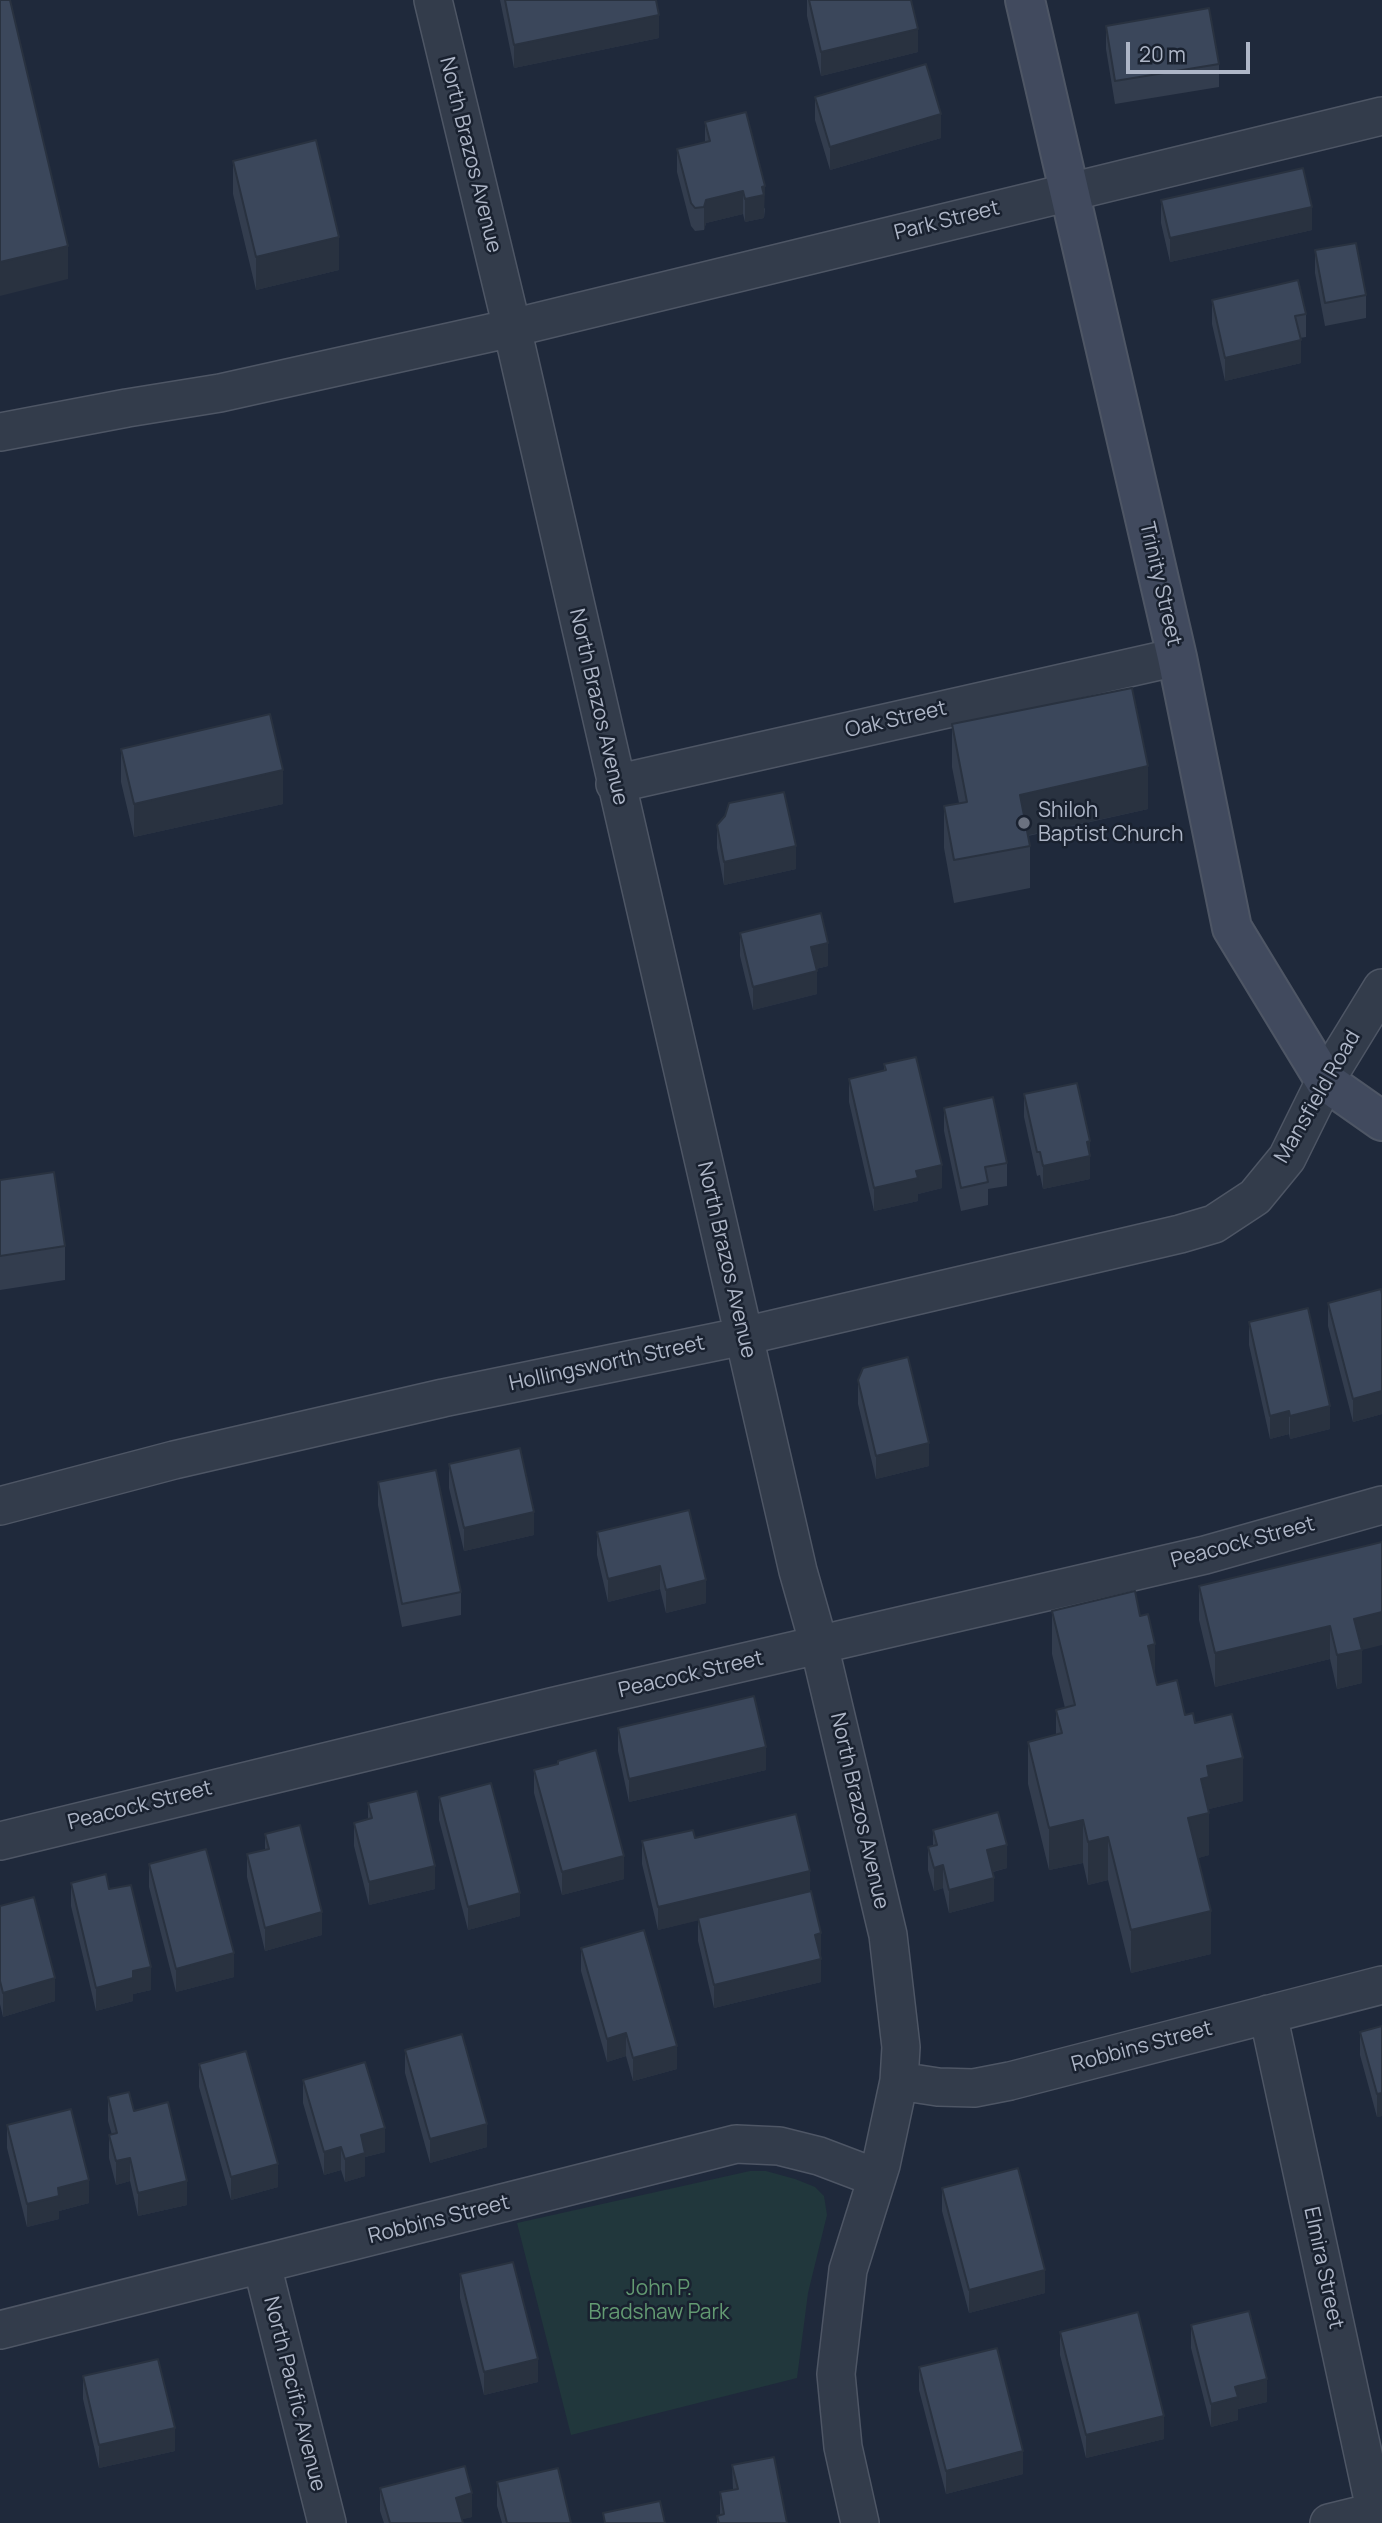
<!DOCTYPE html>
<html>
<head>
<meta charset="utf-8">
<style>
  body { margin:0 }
  #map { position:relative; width:1382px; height:2523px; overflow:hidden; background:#1f293b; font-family:Manrope,sans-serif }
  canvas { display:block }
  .scale { position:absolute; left:1126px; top:42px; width:124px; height:32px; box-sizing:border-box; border:4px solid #aeb6c7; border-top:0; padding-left:9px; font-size:21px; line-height:24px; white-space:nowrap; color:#aeb6c7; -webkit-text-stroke:5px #19212f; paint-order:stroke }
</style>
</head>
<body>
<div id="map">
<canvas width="1382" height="2523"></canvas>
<div class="scale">20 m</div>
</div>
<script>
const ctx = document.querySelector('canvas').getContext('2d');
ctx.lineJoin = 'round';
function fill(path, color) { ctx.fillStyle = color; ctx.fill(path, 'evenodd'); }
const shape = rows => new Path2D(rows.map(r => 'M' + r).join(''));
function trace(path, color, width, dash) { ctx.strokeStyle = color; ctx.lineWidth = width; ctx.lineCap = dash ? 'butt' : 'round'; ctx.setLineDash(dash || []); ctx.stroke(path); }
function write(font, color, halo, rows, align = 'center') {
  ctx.font = font + ' Manrope,sans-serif'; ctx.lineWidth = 5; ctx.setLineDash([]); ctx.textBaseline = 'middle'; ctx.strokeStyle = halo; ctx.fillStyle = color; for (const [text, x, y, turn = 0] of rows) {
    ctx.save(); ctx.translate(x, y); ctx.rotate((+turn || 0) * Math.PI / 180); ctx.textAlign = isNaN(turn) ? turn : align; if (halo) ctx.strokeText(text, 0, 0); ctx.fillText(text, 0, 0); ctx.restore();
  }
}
fill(shape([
  [750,2171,766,2171,795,2179,815,2187,824,2196,827,2215,808,2293,797,2378,571,2435,517,2223]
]), '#21373c');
const street = shape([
  [433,0,512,328,798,1571,819,1645,888,1935,901,2047,899,2081,881,2165,848,2270,836,2374,843,2447,860,2523],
  [0,432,127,408,220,393,512,328,1382,116],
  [615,784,1177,657],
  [0,1506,174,1460,443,1398,744,1336,1180,1234,1214,1224,1255,1197,1287,1158,1325,1081,1382,988],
  [0,1841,551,1707,1205,1555,1382,1505],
  [1268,2014,1378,2523],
  [899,2081,938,2087,974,2088,1010,2081,1382,1985],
  [262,2265,327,2523],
  [0,2330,736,2144,779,2146,819,2156,877,2178],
  [1329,2523,1382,2510]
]);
const secondary = shape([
  [1025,0,1177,657,1232,928,1325,1081,1382,1121]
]);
trace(street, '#4e5665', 40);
trace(secondary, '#4e5665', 42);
trace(street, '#333c4b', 37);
trace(secondary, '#414a5e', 38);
fill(shape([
  [500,0,656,0,659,38,514,68],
  [807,0,911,0,918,52,821,76,807,16],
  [1106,26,1219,64,1219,87,1115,104,1106,49],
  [815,97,941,138,830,170,815,120],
  [705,122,765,209,764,218,745,222,743,214,706,223,704,230,695,231,691,226,677,172,677,149,705,142],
  [233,161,339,270,256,290,233,194],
  [1161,200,1312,230,1170,262,1161,223],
  [1315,250,1366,295,1366,318,1325,326,1315,273],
  [1212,300,1306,314,1306,337,1300,338,1301,363,1225,381,1212,324],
  [952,724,1148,809,1028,836,1030,846,1030,888,954,903,944,848,944,806,959,803,952,767],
  [121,749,283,804,134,837,121,782],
  [717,825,796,869,724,885,717,848],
  [740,933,828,966,816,969,817,994,753,1010,740,956],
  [884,1064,942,1188,918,1194,918,1201,874,1211,849,1102,849,1079,884,1071],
  [1024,1094,1090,1141,1090,1179,1043,1189,1040,1175,1037,1176,1024,1117],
  [944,1108,1007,1163,1007,1186,988,1189,988,1205,961,1211,944,1131],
  [0,1180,65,1246,65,1280,0,1290],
  [1382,1294,1382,1414,1353,1422,1328,1326,1328,1303],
  [1249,1322,1330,1429,1290,1439,1289,1434,1270,1439,1249,1345],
  [858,1380,929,1466,876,1479,858,1404],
  [449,1464,534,1535,464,1551,449,1488],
  [378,1482,461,1592,461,1615,402,1627,378,1505],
  [689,1510,706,1603,666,1613,660,1589,608,1602,597,1555,597,1532],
  [1382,1542,1362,1650,1362,1683,1337,1689,1330,1659,1215,1687,1199,1620,1199,1586],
  [1052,1611,1155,1675,1157,1685,1185,1715,1195,1723,1243,1801,1209,1809,1209,1855,1198,1858,1211,1954,1131,1973,1108,1880,1088,1885,1083,1863,1049,1870,1028,1784,1028,1742,1056,1735,1056,1710,1065,1708,1052,1654],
  [618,1728,766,1770,629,1802,618,1751],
  [534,1770,624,1879,562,1895,534,1793],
  [439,1797,520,1916,468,1930,439,1820],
  [368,1803,435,1889,369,1905,354,1846,354,1823,368,1820],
  [933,1830,1007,1868,993,1872,994,1901,949,1913,943,1888,934,1891,928,1870,928,1847,933,1846],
  [265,1834,322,1935,265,1951,247,1877,247,1854,265,1850],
  [695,1838,810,1891,821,1956,821,1982,714,2008,698,1941,698,1920,658,1930,642,1864,642,1841],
  [149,1864,234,1977,176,1992,149,1887],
  [71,1883,109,1889,151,1990,133,1994,133,2001,96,2011,71,1906],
  [0,1906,55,2001,3,2017,0,2004],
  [581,1948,677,2069,633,2081,626,2056,607,2062,581,1971],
  [1382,2026,1382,2116,1377,2117,1360,2055,1360,2032],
  [405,2050,487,2147,430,2163,405,2073],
  [199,2064,278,2187,231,2200,199,2087],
  [303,2080,385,2152,365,2157,365,2176,345,2182,341,2170,324,2175,303,2103],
  [108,2097,134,2111,187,2205,138,2216,130,2181,116,2185,109,2158,109,2135,112,2135,108,2121],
  [7,2125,89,2203,59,2211,59,2219,27,2227,7,2148],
  [942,2188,1045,2293,969,2313,942,2211],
  [460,2274,538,2382,484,2395,460,2298],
  [1191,2325,1267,2402,1238,2409,1238,2420,1211,2427,1191,2348],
  [1060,2332,1164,2439,1086,2458,1060,2355],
  [919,2367,1023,2474,946,2494,919,2390],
  [83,2376,175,2451,99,2468,83,2399],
  [732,2465,787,2523,717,2523,717,2516,720,2515,720,2492,733,2490],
  [497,2482,571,2523,502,2523,497,2506],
  [380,2488,472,2517,462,2519,463,2523,384,2523,380,2511]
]), '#333d4e');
fill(shape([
  [659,15,659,38,514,68,514,45],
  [918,29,918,52,821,76,821,52],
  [941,114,941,138,830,170,830,147],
  [765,186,764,218,745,222,745,199,762,187],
  [743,191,743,214,706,223,704,230,704,207,706,200],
  [1312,207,1312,230,1170,262,1170,238],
  [339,237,339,270,256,290,256,257],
  [68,246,68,279,0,296,0,262],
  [1301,340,1301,363,1225,381,1225,358],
  [1148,766,1148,809,1020,837,1020,795],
  [283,770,283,804,134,837,134,804],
  [796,846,796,869,724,885,724,862],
  [828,943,828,966,811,970,811,947],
  [817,971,817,994,753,1010,753,987],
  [1090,1141,1090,1179,1043,1189,1043,1166],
  [942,1165,942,1188,918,1194,918,1201,874,1211,874,1188,916,1171],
  [1382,1391,1382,1414,1353,1422,1353,1399],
  [1330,1406,1330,1429,1290,1439,1290,1416],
  [1289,1411,1289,1434,1270,1439,1270,1416],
  [929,1443,929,1466,876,1479,876,1456],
  [534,1512,534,1535,464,1551,464,1528],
  [660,1566,660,1589,608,1602,608,1579],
  [706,1580,706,1603,666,1613,666,1590],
  [1382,1612,1382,1645,1362,1650,1362,1683,1337,1689,1337,1655,1354,1619],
  [1330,1626,1330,1659,1215,1687,1215,1653],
  [1155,1644,1155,1687,1148,1646],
  [766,1747,766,1770,629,1802,629,1779],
  [1243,1758,1243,1801,1209,1809,1209,1855,1188,1861,1188,1818,1201,1779,1207,1766],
  [1083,1820,1083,1863,1049,1870,1049,1828],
  [1108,1837,1108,1880,1088,1885,1088,1842],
  [1007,1845,1007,1868,987,1873,987,1850],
  [624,1856,624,1879,562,1895,562,1872],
  [943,1865,943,1888,934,1891,934,1868],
  [435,1866,435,1889,369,1905,369,1882],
  [810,1871,810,1894,658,1930,658,1907],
  [994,1878,994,1901,949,1913,949,1890],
  [520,1893,520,1916,468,1930,468,1907],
  [1211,1911,1211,1954,1131,1973,1131,1930],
  [322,1912,322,1935,265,1951,265,1928],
  [821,1933,821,1956,815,1958,815,1935],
  [234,1953,234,1977,176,1992,176,1969],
  [821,1959,821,1982,714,2008,714,1985],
  [151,1967,151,1990,133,1994,133,2001,96,2011,96,1988,133,1971],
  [55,1978,55,2001,3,2017,3,1993],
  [626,2033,626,2056,607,2062,607,2039],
  [677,2046,677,2069,633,2081,633,2058],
  [1382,2093,1382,2116,1377,2117,1377,2094],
  [487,2124,487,2147,430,2163,430,2139],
  [385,2128,385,2152,365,2157,365,2176,345,2182,345,2159,361,2135],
  [341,2147,341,2170,324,2175,324,2152],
  [130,2158,130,2181,116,2185,116,2161],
  [278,2164,278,2187,231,2200,231,2177],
  [89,2180,89,2203,59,2211,59,2219,27,2227,27,2204,58,2188],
  [187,2181,187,2205,138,2216,138,2193],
  [1045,2270,1045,2293,969,2313,969,2290],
  [538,2359,538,2382,484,2395,484,2372],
  [1267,2379,1267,2402,1238,2409,1238,2420,1211,2427,1211,2404,1238,2386],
  [1164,2416,1164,2439,1086,2458,1086,2435],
  [175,2428,175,2451,99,2468,99,2445],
  [1023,2451,1023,2474,946,2494,946,2471],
  [472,2493,472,2517,456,2521,456,2498]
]), '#293240');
const building = shape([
  [0,0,10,0,68,246,0,262,0,0],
  [505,0,656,0,659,15,514,45,505,0],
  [809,0,911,0,918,29,821,52,809,0],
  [1209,8,1219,64,1115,81,1106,26,1209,8],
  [926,64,941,114,830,147,815,97,926,64],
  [746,112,765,186,762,187,764,195,745,199,743,191,706,200,704,207,695,208,691,203,677,149,710,141,705,122,746,112],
  [316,140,339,237,256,257,233,161,316,140],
  [1303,168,1312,207,1170,238,1161,200,1303,168],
  [1356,243,1366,295,1325,303,1315,250,1356,243],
  [1298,280,1306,314,1295,316,1301,340,1225,358,1212,300,1298,280],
  [1132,688,1148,766,1020,795,1030,846,954,860,944,806,967,802,952,724,1132,688],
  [270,714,283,770,134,804,121,749,270,714],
  [784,792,796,846,724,862,717,825,725,816,729,803,784,792],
  [821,913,828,943,811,947,817,971,753,987,740,933,821,913],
  [916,1057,942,1165,916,1171,918,1178,874,1188,849,1079,886,1070,884,1064,916,1057],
  [1077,1083,1090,1141,1087,1142,1090,1156,1043,1166,1040,1152,1037,1152,1024,1094,1077,1083],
  [993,1097,1007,1163,985,1167,988,1182,961,1188,944,1108,993,1097],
  [54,1172,65,1246,0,1256,0,1180,54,1172],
  [1381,1289,1382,1294,1382,1391,1353,1399,1328,1303,1381,1289],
  [1308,1308,1330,1406,1290,1416,1289,1411,1270,1416,1249,1322,1308,1308],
  [908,1357,929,1443,876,1456,858,1380,863,1368,908,1357],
  [520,1448,534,1512,464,1528,449,1464,520,1448],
  [436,1470,461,1592,402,1604,378,1482,436,1470],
  [689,1510,706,1580,666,1590,660,1566,608,1579,597,1532,689,1510],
  [1382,1542,1382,1612,1354,1619,1362,1650,1337,1655,1330,1626,1215,1653,1199,1586,1382,1542],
  [1135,1591,1140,1616,1148,1614,1155,1644,1148,1646,1157,1685,1177,1680,1185,1715,1193,1713,1195,1723,1232,1714,1243,1758,1207,1766,1209,1777,1201,1779,1209,1813,1188,1818,1211,1911,1131,1930,1108,1837,1088,1842,1083,1820,1049,1828,1028,1742,1062,1733,1056,1710,1075,1705,1052,1611,1135,1591],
  [754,1696,766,1747,629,1779,618,1728,754,1696],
  [596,1750,624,1856,562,1872,534,1770,558,1764,558,1761,596,1750],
  [491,1783,520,1893,468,1907,439,1797,491,1783],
  [417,1791,435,1866,369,1882,354,1823,372,1818,368,1803,417,1791],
  [998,1812,1007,1845,987,1850,994,1878,949,1890,943,1865,934,1868,928,1847,937,1845,933,1830,998,1812],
  [796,1814,810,1871,658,1907,642,1841,693,1830,695,1838,796,1814],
  [300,1825,322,1912,265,1928,247,1854,269,1849,265,1834,300,1825],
  [206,1849,234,1953,176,1969,149,1864,206,1849],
  [106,1874,109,1889,131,1885,151,1967,133,1971,133,1978,96,1988,71,1883,106,1874],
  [811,1891,821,1933,815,1935,821,1959,714,1985,698,1918,811,1891],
  [34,1897,55,1978,3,1993,0,1981,0,1906,34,1897],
  [644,1930,677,2046,633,2058,626,2033,607,2039,581,1948,644,1930],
  [1382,2026,1382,2093,1377,2094,1360,2032,1382,2026],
  [462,2034,487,2124,430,2139,405,2050,462,2034],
  [246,2051,278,2164,231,2177,199,2064,246,2051],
  [365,2062,385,2128,361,2135,365,2153,345,2159,341,2147,324,2152,303,2080,365,2062],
  [129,2092,134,2111,168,2102,187,2181,138,2193,130,2158,116,2161,109,2135,117,2133,108,2097,129,2092],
  [71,2109,89,2180,58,2188,59,2196,27,2204,7,2125,71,2109],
  [1018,2168,1045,2270,969,2290,942,2188,1018,2168],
  [513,2262,538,2359,484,2372,460,2274,513,2262],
  [1249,2311,1267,2379,1238,2386,1235,2387,1238,2397,1211,2404,1191,2325,1249,2311],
  [1138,2312,1164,2416,1086,2435,1060,2332,1138,2312],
  [997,2348,1023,2451,946,2471,919,2367,997,2348],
  [158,2359,175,2428,99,2445,83,2376,158,2359],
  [774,2457,787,2523,719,2523,717,2516,724,2514,720,2492,738,2489,732,2465,774,2457],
  [465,2466,472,2493,456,2498,463,2523,390,2523,380,2488,465,2466],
  [558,2468,571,2523,507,2523,497,2482,558,2468],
  [660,2501,665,2523,605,2523,603,2513,660,2501]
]);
fill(building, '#3b475b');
trace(building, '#293240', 2);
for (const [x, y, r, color] of [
  [1024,823,7,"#6b7280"]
]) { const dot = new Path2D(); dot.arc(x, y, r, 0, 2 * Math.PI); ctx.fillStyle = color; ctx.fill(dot); trace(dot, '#19212f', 2.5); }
write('21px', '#aeb6c7', '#19212f', [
  ["North Brazos Avenue",470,155,76],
  ["Park Street",947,221,-14],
  ["Trinity Street",1160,584,77],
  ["North Brazos Avenue",598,707,77],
  ["Oak Street",896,720,-13],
  ["Mansfield Road",1318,1097,-60],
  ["North Brazos Avenue",726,1260,77],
  ["Hollingsworth Street",607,1364,-12],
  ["Peacock Street",1243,1543,-15],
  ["Peacock Street",691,1675,-13],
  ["Peacock Street",140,1806,-14],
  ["North Brazos Avenue",859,1811,77],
  ["Robbins Street",1142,2047,-15],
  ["Robbins Street",439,2220,-14],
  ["Elmira Street",1323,2268,78],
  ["North Pacific Avenue",294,2394,76]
]);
write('21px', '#aeb6c7', '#19212f', [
  ["Shiloh",1038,811],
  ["Baptist Church",1038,835]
], 'left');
write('21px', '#639a72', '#19212f', [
  ["John P.",659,2289],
  ["Bradshaw Park",659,2313]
]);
</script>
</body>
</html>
